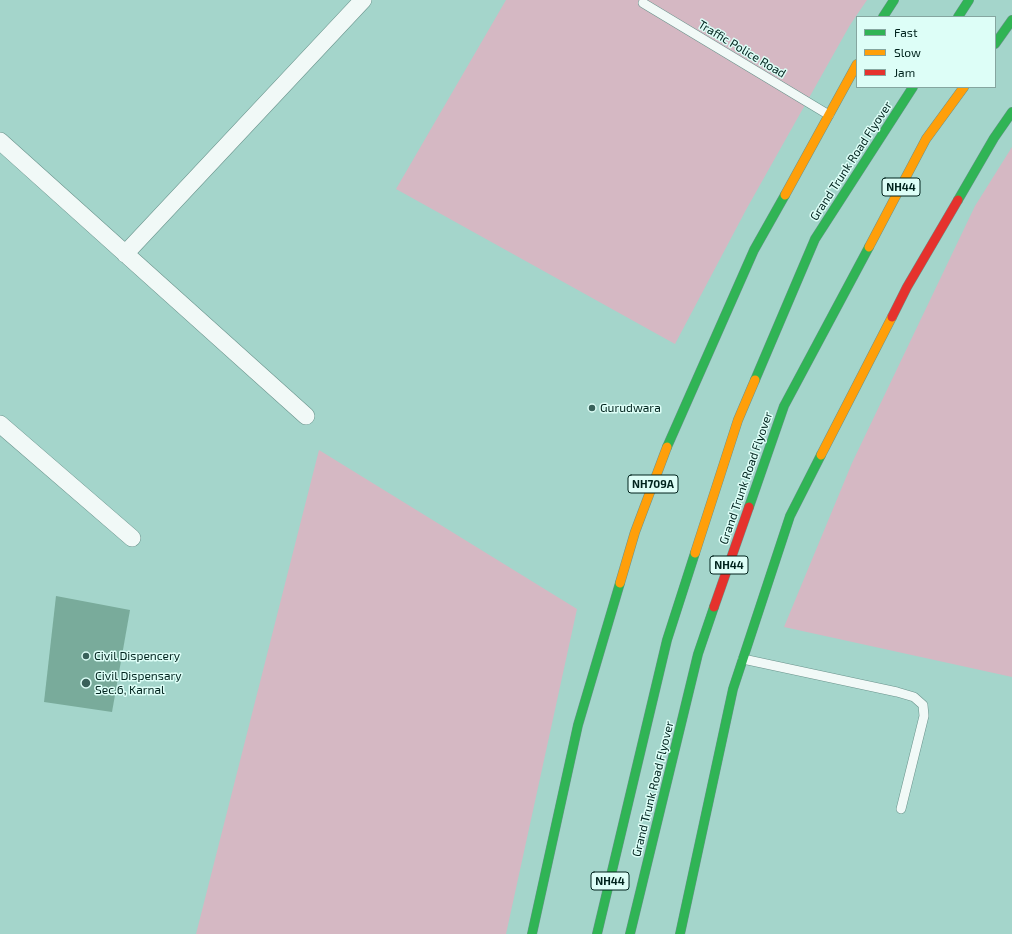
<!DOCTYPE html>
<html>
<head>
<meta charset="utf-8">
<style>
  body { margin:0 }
  #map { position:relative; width:1012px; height:934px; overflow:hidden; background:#a4d5cb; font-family:"Exo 2",sans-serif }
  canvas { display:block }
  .legend { position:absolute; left:856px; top:16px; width:140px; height:72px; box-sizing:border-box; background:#ddfef7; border:1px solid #85a6a0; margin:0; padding:5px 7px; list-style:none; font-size:12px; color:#00231d }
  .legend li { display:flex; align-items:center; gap:8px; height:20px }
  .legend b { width:20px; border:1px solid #85a6a0 }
</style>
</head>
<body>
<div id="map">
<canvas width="1012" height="934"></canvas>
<ul class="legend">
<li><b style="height:5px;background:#30b455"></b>Fast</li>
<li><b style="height:5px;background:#ff9f0a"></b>Slow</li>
<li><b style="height:5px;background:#e5322d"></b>Jam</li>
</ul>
</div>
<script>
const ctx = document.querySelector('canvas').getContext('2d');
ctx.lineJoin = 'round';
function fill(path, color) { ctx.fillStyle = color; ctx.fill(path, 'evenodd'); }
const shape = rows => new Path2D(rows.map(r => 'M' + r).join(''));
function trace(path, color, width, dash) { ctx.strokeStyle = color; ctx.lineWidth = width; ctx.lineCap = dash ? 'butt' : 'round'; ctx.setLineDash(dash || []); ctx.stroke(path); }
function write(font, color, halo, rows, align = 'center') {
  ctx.font = font + ' "Exo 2",sans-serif'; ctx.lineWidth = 3; ctx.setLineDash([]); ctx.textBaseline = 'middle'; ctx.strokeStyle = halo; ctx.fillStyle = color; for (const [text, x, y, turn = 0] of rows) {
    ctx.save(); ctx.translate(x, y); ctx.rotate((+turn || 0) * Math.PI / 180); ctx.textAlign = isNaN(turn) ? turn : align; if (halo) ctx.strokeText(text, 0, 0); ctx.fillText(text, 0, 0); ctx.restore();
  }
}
fill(shape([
  [506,0,867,0,850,25,747,208,675,344,396,189],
  [1012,147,1012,677,784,627,852,463,975,206],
  [319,450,577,609,506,934,196,934]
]), '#d5b8c3');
fill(shape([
  [56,596,130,610,112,712,44,702]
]), '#79ab9b');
const lane = shape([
  [643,3,829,115],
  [743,659,897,692,914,697,923,705,924,716,901,809]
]);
const street = shape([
  [0,141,306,416],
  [125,254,363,0],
  [0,424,132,538]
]);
const fast = shape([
  [883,17,894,0],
  [958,17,969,0],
  [995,44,1012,20],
  [958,200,994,138,1012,112],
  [755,380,815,239,913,87],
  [667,447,754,250,785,195],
  [749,507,784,406,869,247],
  [532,934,578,725,620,583],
  [597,934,667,640,695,553],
  [630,934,698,654,714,607],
  [680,934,733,689,790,516,821,455]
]);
const slow = shape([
  [785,195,857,64],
  [869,247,926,139,964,87],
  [821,455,892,317],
  [695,553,738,420,755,380],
  [620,583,635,532,667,447]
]);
const jam = shape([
  [892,317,907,287,958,200],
  [714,607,749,507]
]);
trace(lane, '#6a938c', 10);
trace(street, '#6a938c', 18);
trace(fast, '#6a938c', 10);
trace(slow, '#6a938c', 10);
trace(jam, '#6a938c', 10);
trace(lane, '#f1f9f7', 9);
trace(street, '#f1f9f7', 17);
trace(fast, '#30b455', 9);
trace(slow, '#ff9f0a', 9);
trace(jam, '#e5322d', 9);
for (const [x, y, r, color] of [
  [592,408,4,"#39615a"],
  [86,656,4,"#39615a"],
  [86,683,5,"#39615a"]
]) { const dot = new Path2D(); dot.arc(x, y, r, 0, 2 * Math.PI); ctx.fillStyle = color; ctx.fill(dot); trace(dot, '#ddfef7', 1.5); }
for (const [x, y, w] of [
  [901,187,38],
  [653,484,50],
  [729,565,38],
  [610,881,38]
]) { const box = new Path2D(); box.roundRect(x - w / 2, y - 9, w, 18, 3); ctx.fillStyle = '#ddfef7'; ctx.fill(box); trace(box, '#00231d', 1); }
write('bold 11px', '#00231d', null, [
  ["NH44",901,187],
  ["NH709A",653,484],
  ["NH44",729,565],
  ["NH44",610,881]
]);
write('12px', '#00231d', '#ddfef7', [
  ["Traffic Police Road",742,49,31],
  ["Grand Trunk Road Flyover",851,161,-57],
  ["Grand Trunk Road Flyover",746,478,-71],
  ["Grand Trunk Road Flyover",653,789,-76]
]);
write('12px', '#00231d', '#ddfef7', [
  ["Gurudwara",600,408],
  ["Civil Dispencery",94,656],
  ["Civil Dispensary",95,676],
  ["Sec.6, Karnal",95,690]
], 'left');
</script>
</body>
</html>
